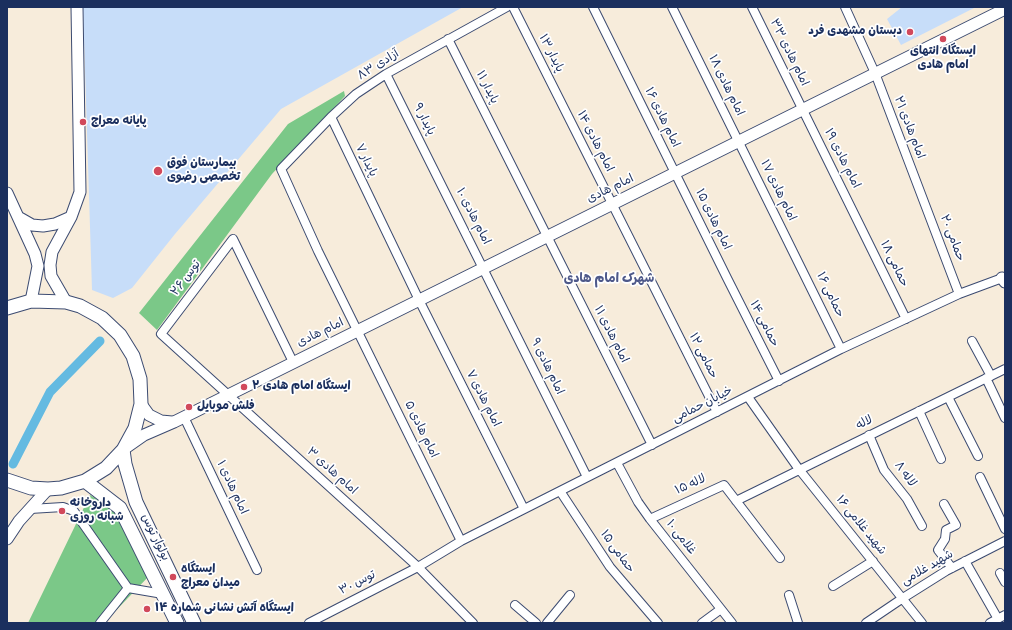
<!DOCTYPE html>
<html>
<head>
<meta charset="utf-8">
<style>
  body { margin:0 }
  #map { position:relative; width:1012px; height:630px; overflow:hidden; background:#f7ecdb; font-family:Dekko,sans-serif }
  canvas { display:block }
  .frame { position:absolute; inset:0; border:8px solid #1b2f5e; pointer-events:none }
</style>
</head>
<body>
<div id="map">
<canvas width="1012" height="630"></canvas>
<div class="frame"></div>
</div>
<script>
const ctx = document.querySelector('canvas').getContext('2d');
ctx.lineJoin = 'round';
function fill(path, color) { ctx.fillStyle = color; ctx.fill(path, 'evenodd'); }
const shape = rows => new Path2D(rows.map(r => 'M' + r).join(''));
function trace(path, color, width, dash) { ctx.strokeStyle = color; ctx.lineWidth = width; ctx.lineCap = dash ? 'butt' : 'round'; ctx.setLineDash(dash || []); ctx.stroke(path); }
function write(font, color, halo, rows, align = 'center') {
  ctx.font = font + ' Dekko,"Playpen Sans Arabic",sans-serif'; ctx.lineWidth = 3.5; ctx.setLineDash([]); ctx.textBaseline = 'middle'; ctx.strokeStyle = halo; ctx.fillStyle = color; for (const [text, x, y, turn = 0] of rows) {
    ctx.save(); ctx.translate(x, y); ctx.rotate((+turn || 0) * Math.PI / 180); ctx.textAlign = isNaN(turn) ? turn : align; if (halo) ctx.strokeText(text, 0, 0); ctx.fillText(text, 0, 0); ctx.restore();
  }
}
fill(shape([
  [83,7,463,7,281,109,175,234,132,288,113,298,92,290],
  [902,7,976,7,901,45,887,19]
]), '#c7ddf9');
fill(shape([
  [344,91,345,96,272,174,157,330,139,313,288,124],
  [90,495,115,510,149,576,104,623,28,623]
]), '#7bc888');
trace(shape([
  [13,464,50,392,100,341]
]), '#64bae1', 9);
const street = shape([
  [513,7,717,412],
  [593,7,727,278,779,381],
  [672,7,841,349],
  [752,7,906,319],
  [845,7,875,73,959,294],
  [448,39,652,445],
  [386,74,587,477],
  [331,117,419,300,524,509],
  [972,341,991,376],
  [293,362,233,239,161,334,418,567,473,623],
  [986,378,1005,418],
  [748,397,798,468,922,623],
  [948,397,978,456],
  [919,411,941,459],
  [184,417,257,570],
  [869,435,884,470,907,499,922,526],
  [617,463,638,502,650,519,732,623],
  [980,477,1005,529],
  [560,491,610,567,658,623],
  [736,501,1005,369],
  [944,504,956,525,946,530,945,539,938,550,952,568],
  [30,509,63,507,74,511,128,588,163,594],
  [650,519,724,485,780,558],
  [461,541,318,251,281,169,331,117,356,94,386,74,507,7],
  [965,561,998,619],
  [1000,573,1005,582],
  [833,586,873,561],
  [789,595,798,623],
  [515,605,536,623],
  [100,623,128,588],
  [309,623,418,567,461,541,841,349,959,294,1005,277],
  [547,623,570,595],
  [702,623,721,609],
  [866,623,903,598,946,571,1005,541],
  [990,623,1005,615]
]);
const secondary = shape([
  [7,193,35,254,38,266,31,301],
  [18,217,32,225,43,226,55,224,71,217],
  [1002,278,1005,282],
  [66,302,51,276,50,265,52,252,71,217,80,192,77,7],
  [141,404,149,415,161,421,172,422],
  [124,449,144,435,174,422,1005,9],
  [7,539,19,521,48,489]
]);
const primary = shape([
  [7,308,31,301,66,302,80,306,102,318,120,335,133,356,140,379,141,404,135,428,123,450,106,468,85,481,61,488,48,489,31,488,7,480],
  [123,450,125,464,136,502,194,623],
  [85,481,120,508,177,623]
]);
trace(street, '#3c4b71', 10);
trace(secondary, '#3c4b71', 13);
trace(primary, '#3c4b71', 15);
trace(street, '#fff', 8);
trace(secondary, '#fff', 11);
trace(primary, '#fff', 13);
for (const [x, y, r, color] of [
  [910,32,4,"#d1495b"],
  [943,39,4,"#d1495b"],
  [83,122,4,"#d1495b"],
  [158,171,5,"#d1495b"],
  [244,387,4,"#d1495b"],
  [189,407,4,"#d1495b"],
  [62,511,4,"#d1495b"],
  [173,577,4,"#d1495b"],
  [147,609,4,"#d1495b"]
]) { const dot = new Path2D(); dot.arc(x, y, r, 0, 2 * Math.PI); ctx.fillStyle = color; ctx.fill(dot); trace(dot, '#fff', 1.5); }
write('bold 12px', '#1b2f5e', '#fff', [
  ["دبستان مشهدی فرد",902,32,"right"],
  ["ایستگاه انتهای",943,52,"center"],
  ["امام هادی",943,66,"center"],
  ["پایانه معراج",91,122],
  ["بیمارستان فوق",167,164],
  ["تخصصی رضوی",167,178],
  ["ایستگاه امام هادی ۲",252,387],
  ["فلش موبایل",197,407],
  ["داروخانه",70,504],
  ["شبانه روزی",70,518],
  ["ایستگاه",181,570],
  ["میدان معراج",181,584],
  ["ایستگاه آتش نشانی شماره ۱۴",155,609]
], 'left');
write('12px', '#1b2f5e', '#fff', [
  ["امام هادی ۳۳",788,53,64],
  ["پایدار ۱۳",550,54,63],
  ["آزادی ۸۳",379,66,-32],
  ["امام هادی ۱۸",725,86,64],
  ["پایدار ۱۱",486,88,63],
  ["امام هادی ۱۶",661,118,64],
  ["پایدار ۹",423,120,63],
  ["امام هادی ۲۱",908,128,69],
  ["امام هادی ۱۴",594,142,63],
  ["امام هادی ۱۹",841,159,63],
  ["پایدار ۷",365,161,64],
  ["امام هادی",611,190,-26],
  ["امام هادی ۱۷",777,191,64],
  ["امام هادی ۱۰",472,217,63],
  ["امام هادی ۱۵",712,220,64],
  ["حمامی ۲۰",951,238,69],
  ["حمامی ۱۸",893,264,64],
  ["توس ۲۶",187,279,-53],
  ["حمامی ۱۶",829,295,64],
  ["حمامی ۱۴",763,324,63],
  ["امام هادی",321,334,-26],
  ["امام هادی ۱۱",610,335,63],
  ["حمامی ۱۲",702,356,63],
  ["امام هادی ۹",546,367,64],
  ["امام هادی ۷",482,399,63],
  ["خیابان حمامی",703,406,-27],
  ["لاله",865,424,-26],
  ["امام هادی ۵",420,430,64],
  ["امام هادی ۳",331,472,42],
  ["لاله ۸",904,475,54],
  ["لاله ۱۵",691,486,-24],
  ["امام هادی ۱",231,488,65],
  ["شهید غلامی ۱۶",860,526,51],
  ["بولوار توس",154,538,64],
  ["غلامی ۱۰",680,538,52],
  ["حمامی ۱۵",616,552,54],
  ["شهید غلامی",928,569,-30],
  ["توس ۳۰",358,584,-27]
]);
write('bold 13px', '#4e598a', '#fff', [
  ["شهرک امام هادی",609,280]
]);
</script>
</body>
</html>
